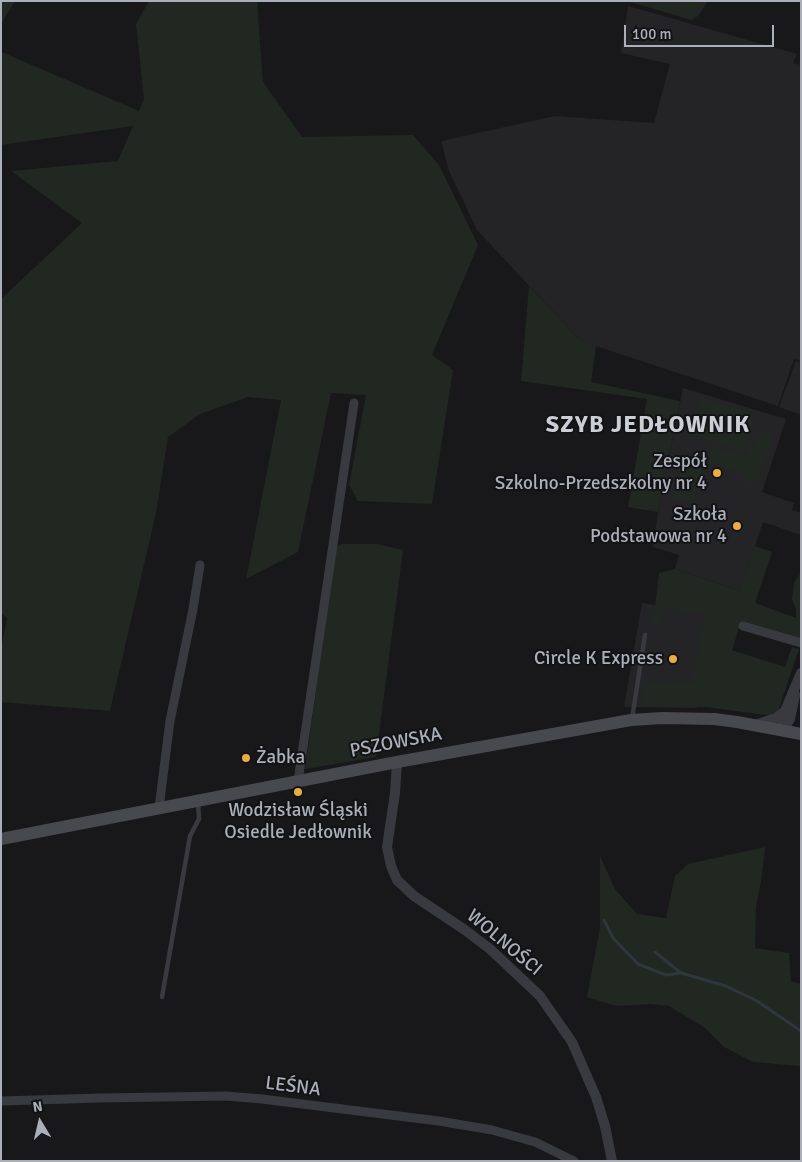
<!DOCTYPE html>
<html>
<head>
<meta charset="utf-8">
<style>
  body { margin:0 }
  #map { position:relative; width:802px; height:1162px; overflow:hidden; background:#18181a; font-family:Signika,sans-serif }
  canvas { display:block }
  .frame { position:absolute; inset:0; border:2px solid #abafb9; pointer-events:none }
  .north { position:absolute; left:15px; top:1097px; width:50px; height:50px; -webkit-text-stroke:4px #131315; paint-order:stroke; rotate:351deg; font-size:14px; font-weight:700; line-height:20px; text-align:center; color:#abafb9 }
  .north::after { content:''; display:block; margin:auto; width:18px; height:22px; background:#abafb9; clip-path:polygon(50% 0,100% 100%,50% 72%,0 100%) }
  .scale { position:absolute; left:624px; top:25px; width:150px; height:22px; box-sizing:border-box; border:2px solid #abafb9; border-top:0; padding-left:6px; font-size:15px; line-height:18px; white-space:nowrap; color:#abafb9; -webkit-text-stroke:4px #131315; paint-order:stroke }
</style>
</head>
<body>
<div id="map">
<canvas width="802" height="1162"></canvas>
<div class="frame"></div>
<div class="north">N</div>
<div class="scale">100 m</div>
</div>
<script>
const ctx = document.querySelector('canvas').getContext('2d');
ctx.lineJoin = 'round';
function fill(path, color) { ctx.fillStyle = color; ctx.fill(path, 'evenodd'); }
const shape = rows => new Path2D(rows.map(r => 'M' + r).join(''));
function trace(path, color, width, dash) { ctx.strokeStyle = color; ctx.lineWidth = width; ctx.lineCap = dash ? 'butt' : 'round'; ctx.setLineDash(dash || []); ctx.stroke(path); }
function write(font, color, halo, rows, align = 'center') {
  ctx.font = font + ' Signika,sans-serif'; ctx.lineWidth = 4; ctx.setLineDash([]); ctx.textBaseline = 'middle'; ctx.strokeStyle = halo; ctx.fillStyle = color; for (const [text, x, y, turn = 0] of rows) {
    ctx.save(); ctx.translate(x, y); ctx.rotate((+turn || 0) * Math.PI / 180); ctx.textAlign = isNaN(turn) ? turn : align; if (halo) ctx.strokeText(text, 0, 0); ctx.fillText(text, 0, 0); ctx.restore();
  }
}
fill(shape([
  [628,6,797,54,793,63,801,65,801,361,794,359,778,406,581,341,477,230,449,171,441,141,555,116,654,123,670,64,621,53],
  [796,361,801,363,801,415,779,407],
  [683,388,786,419,762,492,794,503,792,510,801,513,801,535,763,522,740,591,675,569,679,555,653,547,658,512],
  [642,603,707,613,697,708,624,707]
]), '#242427');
fill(shape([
  [1,1,15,1,1,24],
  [149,1,257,1,263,82,302,137,413,135,439,165,478,245,432,355,453,370,432,504,358,501,349,485,366,395,331,393,298,552,246,579,281,400,248,397,200,414,168,437,156,513,110,711,1,702,1,649,7,618,1,613,1,299,82,223,11,171,118,161,133,126,1,145,1,53,4,53,139,111,144,99,136,24],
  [627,1,708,1,698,16,691,20],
  [529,286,581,341,596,346,591,382,680,401,658,512,628,507,647,399,521,381],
  [699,397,755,414,744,451,688,434],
  [761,430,770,433,773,439,764,462,760,476,753,484,745,480,738,471,708,461,712,446,745,456,749,453],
  [683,463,703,469,692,504,671,497],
  [341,544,377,544,403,550,376,757,305,769,336,548],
  [755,546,772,552,755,603,796,618,796,610,792,599,794,582,801,573,800,640,741,622,732,650,785,667,792,647,799,649,778,711,769,715,765,715,706,707,642,706,641,699,642,689,646,683,692,682,705,615,665,607,659,625,653,624,659,573,675,569,740,591],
  [765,847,761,882,756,907,755,948,789,953,791,981,801,984,801,1066,753,1062,724,1047,705,1028,669,1006,650,1004,617,1006,587,997,600,928,600,856,615,889,637,914,666,918,675,876,688,864]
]), '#202821');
trace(shape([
  [604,920,613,938,638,964,666,975,680,973],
  [655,952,681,973,726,986,757,1001,801,1031]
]), '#2e373d', 3);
trace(shape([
  [632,719,645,635],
  [162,997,190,836,199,819,198,802]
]), '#393a3f', 4.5);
trace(shape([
  [743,626,801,643],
  [298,781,354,403],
  [159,808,170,721,193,609,200,565],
  [1,1101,101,1098,226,1096,262,1099,439,1121,492,1130,535,1142,574,1161]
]), '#393a3f', 9);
trace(shape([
  [755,725,776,718,785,711],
  [783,730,783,718,785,711,801,673],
  [783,730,790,719,795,695],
  [397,762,395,793,387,847,391,866,397,880,414,896,465,930,490,949,540,996,572,1042,596,1097,605,1126,612,1161]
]), '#393a3f', 10);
trace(shape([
  [1,839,397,762,631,720,662,718,714,719,737,722,801,734]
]), '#47494f', 12);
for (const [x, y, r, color] of [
  [717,473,5,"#e9ad41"],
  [737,526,5,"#e9ad41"],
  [673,659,5,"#e9ad41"],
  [246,758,5,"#e9ad41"],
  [298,792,5,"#e9ad41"]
]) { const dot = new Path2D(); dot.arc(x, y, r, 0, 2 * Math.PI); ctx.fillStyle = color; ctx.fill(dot); trace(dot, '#131315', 2); }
write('19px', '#abafb9', '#131315', [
  ["Zespół",707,462],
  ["Szkolno-Przedszkolny nr 4",707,484],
  ["Szkoła",727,515],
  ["Podstawowa nr 4",727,537],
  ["Circle K Express",663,659],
  ["Żabka",256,758,"left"],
  ["Wodzisław Śląski",298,811,"center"],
  ["Osiedle Jedłownik",298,833,"center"]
], 'right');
write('19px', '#abafb9', '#131315', [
  ["PSZOWSKA",396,743,-11],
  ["WOLNOŚCI",504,943,40],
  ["LEŚNA",293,1087,7]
]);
ctx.letterSpacing = '1px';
write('bold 24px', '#ccced5', '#131315', [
  ["SZYB JEDŁOWNIK",648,426]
]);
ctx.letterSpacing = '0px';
</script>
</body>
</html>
